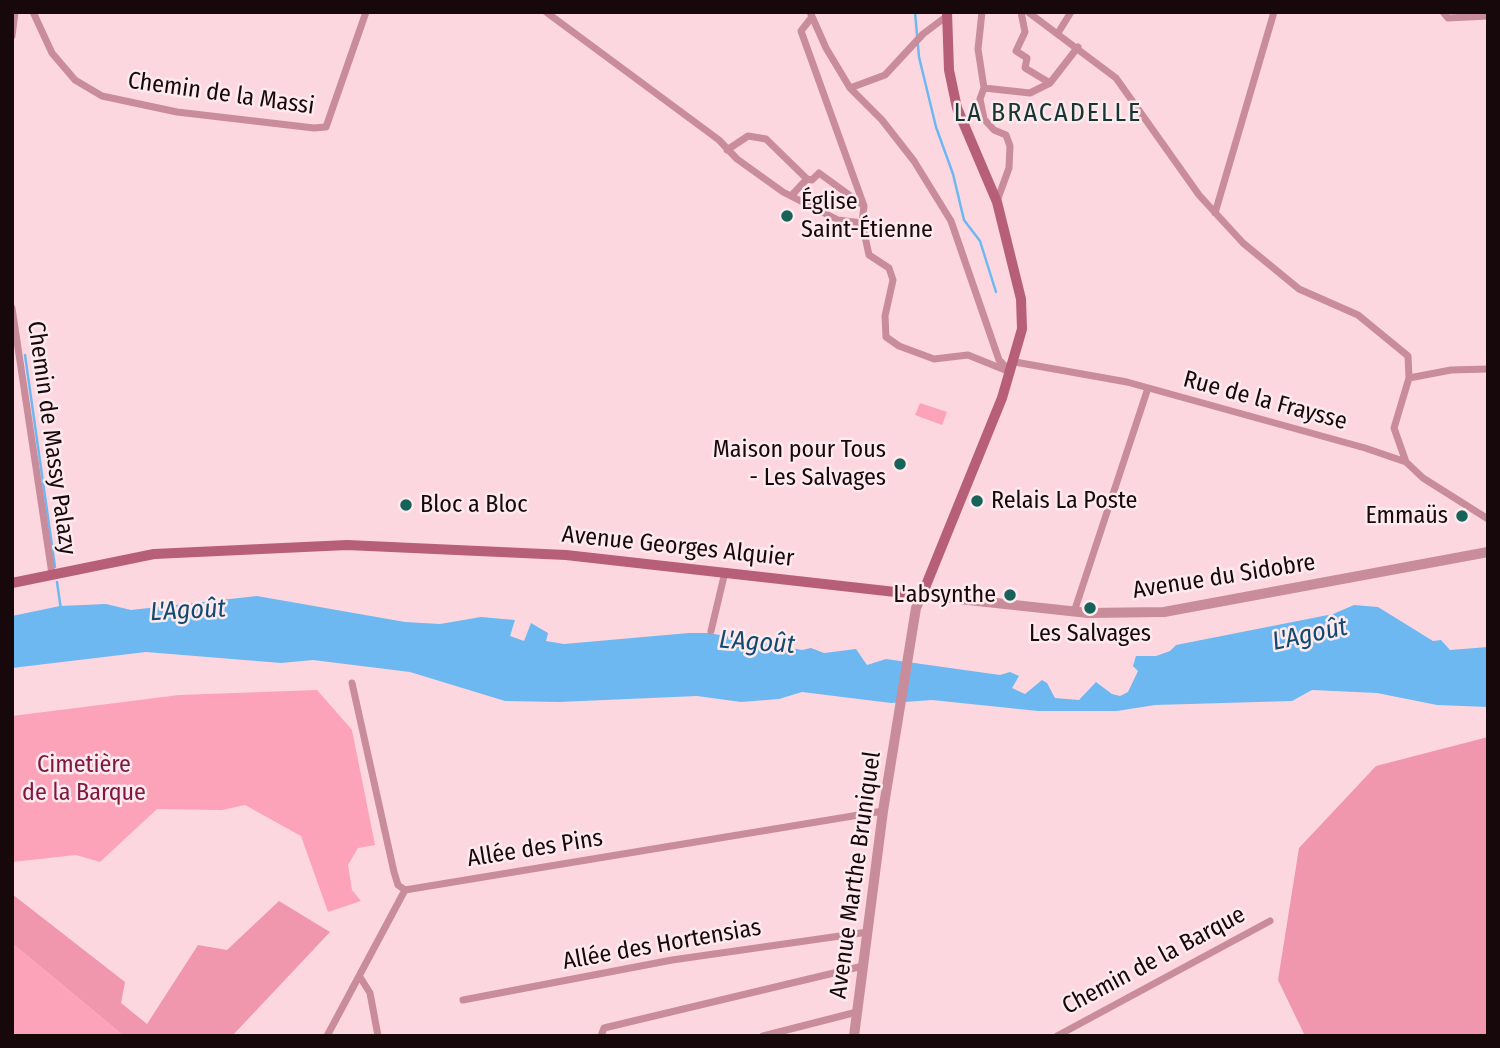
<!DOCTYPE html>
<html>
<head>
<meta charset="utf-8">
<style>
  body { margin:0 }
  #map { position:relative; width:1500px; height:1048px; overflow:hidden; background:#fdd7df; font-family:"Fira Sans Condensed",sans-serif }
  canvas { display:block }
  .frame { position:absolute; inset:0; border:14px solid #17080c; pointer-events:none }
</style>
</head>
<body>
<div id="map">
<canvas width="1500" height="1048"></canvas>
<div class="frame"></div>
</div>
<script>
const ctx = document.querySelector('canvas').getContext('2d');
ctx.lineJoin = 'round';
function fill(path, color) { ctx.fillStyle = color; ctx.fill(path, 'evenodd'); }
const shape = rows => new Path2D(rows.map(r => 'M' + r).join(''));
function trace(path, color, width, dash) { ctx.strokeStyle = color; ctx.lineWidth = width; ctx.lineCap = dash ? 'butt' : 'round'; ctx.setLineDash(dash || []); ctx.stroke(path); }
function write(font, color, halo, rows, align = 'center') {
  ctx.font = font + ' "Fira Sans Condensed",sans-serif'; ctx.lineWidth = 5; ctx.setLineDash([]); ctx.textBaseline = 'middle'; ctx.strokeStyle = halo; ctx.fillStyle = color; for (const [text, x, y, turn = 0] of rows) {
    ctx.save(); ctx.translate(x, y); ctx.rotate((+turn || 0) * Math.PI / 180); ctx.textAlign = isNaN(turn) ? turn : align; if (halo) ctx.strokeText(text, 0, 0); ctx.fillText(text, 0, 0); ctx.restore();
  }
}
fill(shape([
  [920,403,947,412,942,425,915,415],
  [317,690,352,730,375,845,358,848,348,865,352,890,361,901,328,912,301,836,245,805,222,810,157,809,100,862,76,855,12,862,12,716,179,695],
  [12,943,54,978,124,1036,12,1036]
]), '#fca3b9');
fill(shape([
  [1488,737,1488,1036,1305,1036,1278,980,1299,848,1376,766],
  [12,894,125,982,121,1003,147,1024,198,945,227,950,279,901,330,932,232,1036,124,1036,12,943]
]), '#f096ad');
fill(shape([
  [257,596,405,622,440,624,481,617,515,620,510,636,524,641,531,623,548,633,546,641,564,644,689,633,709,633,802,650,811,648,824,653,856,649,867,665,886,659,1000,675,1010,672,1019,676,1012,688,1025,694,1042,680,1047,683,1055,698,1079,700,1096,682,1112,694,1120,696,1128,692,1138,671,1133,666,1136,656,1156,656,1170,651,1176,645,1333,614,1354,605,1378,607,1433,641,1441,640,1450,650,1488,647,1488,707,1437,705,1377,693,1312,690,1292,701,1155,705,1117,711,1038,711,932,700,891,703,802,692,779,699,741,702,697,696,559,702,505,701,410,672,313,660,281,663,146,652,12,668,12,616,60,606,106,604,131,610]
]), '#6eb8f1');
trace(shape([
  [915,12,919,57,936,127,953,174,964,220,980,241,996,292],
  [25,355,55,567],
  [57,582,61,610]
]), '#6eb8f1', 2.5);
trace(shape([
  [33,12,52,53,75,80,102,96,177,112,314,128,326,127,366,12],
  [546,12,719,140,737,159,783,192,838,220,862,223],
  [810,12,826,48,850,88,882,120,914,161,951,221,999,360,1008,369],
  [982,12,978,49,984,88,980,99,984,119,994,130,1006,135,1010,146,1009,168,997,201],
  [1021,12,1025,32,1016,51,1027,58,1025,68,1050,83],
  [1028,12,1116,78,1199,195,1243,243,1299,289,1358,315,1408,356,1409,378,1394,428,1406,462],
  [1443,12,1448,18,1488,16],
  [812,17,801,31,864,206,862,223,869,255,889,268,893,280,885,316,886,337,899,346,934,359,968,355,1010,372],
  [1058,33,1071,12],
  [12,36,15,12],
  [850,88,885,75,923,34,947,16],
  [984,88,1030,93,1050,83,1078,47],
  [727,150,748,136,766,139,807,179,812,180,819,173,863,205],
  [791,196,807,179],
  [1215,213,1274,12],
  [12,308,52,574],
  [1015,362,1127,382,1365,448,1406,462,1423,478,1488,519],
  [1409,378,1451,370,1488,369],
  [1074,612,1148,388],
  [711,631,725,572],
  [352,683,394,872,398,885,405,890,883,811],
  [360,977,370,993,378,1036],
  [463,1000,672,960,868,932],
  [327,1036,405,890],
  [601,1036,604,1028,863,966],
  [763,1036,857,1012],
  [1057,1036,1270,921]
]), '#c98c9a', 7);
trace(shape([
  [854,1036,883,811,916,608,922,595,1088,613,1164,612,1488,552]
]), '#c98c9a', 10);
trace(shape([
  [12,583,154,554,347,545,566,555,922,595,1002,398,1022,329,1021,299,997,202,957,108,949,70,947,12]
]), '#b75f78', 10);
for (const [x, y, r, color] of [
  [787,216,7,"#176259"],
  [900,464,7,"#176259"],
  [977,501,7,"#176259"],
  [406,505,7,"#176259"],
  [1462,516,7,"#176259"],
  [1010,595,7,"#176259"],
  [1090,608,7,"#176259"]
]) { const dot = new Path2D(); dot.arc(x, y, r, 0, 2 * Math.PI); ctx.fillStyle = color; ctx.fill(dot); trace(dot, '#fdeaee', 2.5); }
write('24px', '#17080c', '#fdeaee', [
  ["Chemin de la Massi",221,94,8],
  ["Rue de la Fraysse",1265,401,15],
  ["Chemin de Massy Palazy",51,438,82],
  ["Avenue Georges Alquier",678,547,6],
  ["Avenue du Sidobre",1224,577,-9],
  ["Allée des Pins",535,849,-9],
  ["Avenue Marthe Bruniquel",856,875,-82],
  ["Allée des Hortensias",662,945,-10],
  ["Chemin de la Barque",1154,961,-28]
]);
write('24px', '#17080c', '#fdeaee', [
  ["Église",801,202],
  ["Saint-Étienne",801,230],
  ["Maison pour Tous",886,450,"right"],
  ["- Les Salvages",886,478,"right"],
  ["Relais La Poste",991,501],
  ["Bloc a Bloc",420,505],
  ["Emmaüs",1448,516,"right"],
  ["L'absynthe",996,595,"right"],
  ["Les Salvages",1090,634,"center"]
], 'left');
write('24px', '#7f173f', '#fdeaee', [
  ["Cimetière",84,765],
  ["de la Barque",84,793]
]);
ctx.letterSpacing = '2px';
write('26px', '#153632', '#fdeaee', [
  ["LA BRACADELLE",1048,114]
]);
ctx.letterSpacing = '0px';
write('italic 26px', '#11496f', '#fdeaee', [
  ["L'Agoût",188,611,-3],
  ["L'Agoût",1310,635,-12],
  ["L'Agoût",757,643,4]
]);
</script>
</body>
</html>
